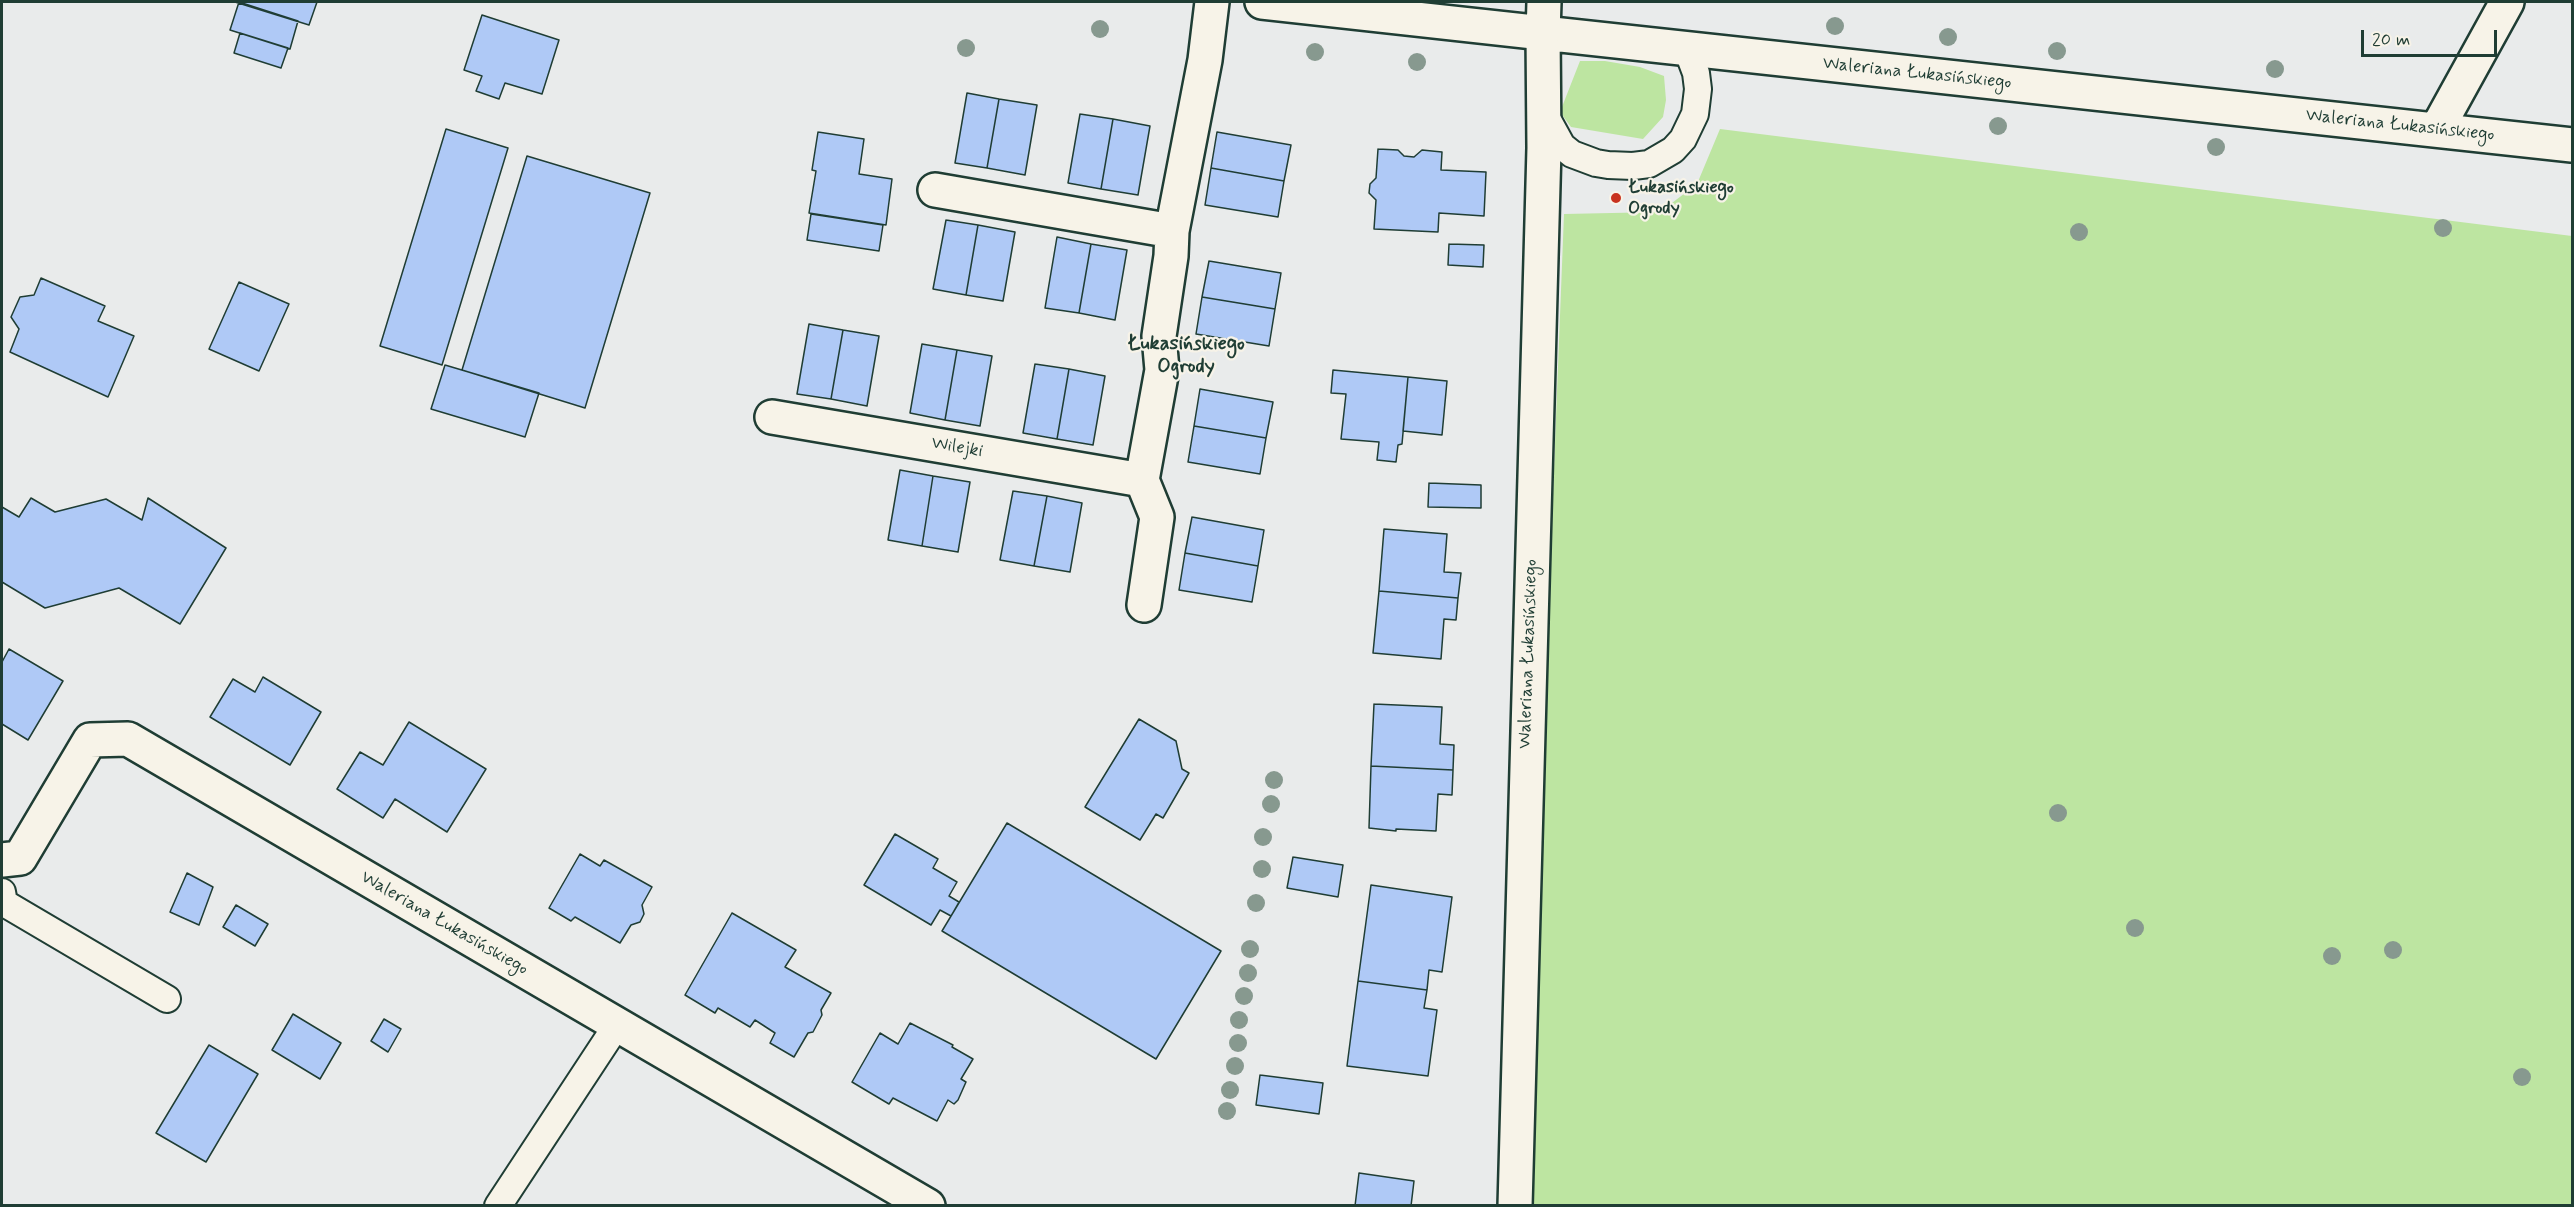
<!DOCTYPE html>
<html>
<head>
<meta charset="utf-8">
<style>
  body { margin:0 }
  #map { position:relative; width:2574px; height:1207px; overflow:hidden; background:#e9ebeb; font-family:Mynerve,sans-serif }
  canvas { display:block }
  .frame { position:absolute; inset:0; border:3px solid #1f3d34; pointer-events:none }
  .scale { position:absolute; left:2361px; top:30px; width:136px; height:27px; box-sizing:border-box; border:3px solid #1f3d34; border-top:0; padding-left:8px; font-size:18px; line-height:21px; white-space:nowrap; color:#1f3d34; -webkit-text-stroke:4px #f7f3e8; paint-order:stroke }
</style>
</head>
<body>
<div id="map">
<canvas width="2574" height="1207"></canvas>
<div class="frame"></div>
<div class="scale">20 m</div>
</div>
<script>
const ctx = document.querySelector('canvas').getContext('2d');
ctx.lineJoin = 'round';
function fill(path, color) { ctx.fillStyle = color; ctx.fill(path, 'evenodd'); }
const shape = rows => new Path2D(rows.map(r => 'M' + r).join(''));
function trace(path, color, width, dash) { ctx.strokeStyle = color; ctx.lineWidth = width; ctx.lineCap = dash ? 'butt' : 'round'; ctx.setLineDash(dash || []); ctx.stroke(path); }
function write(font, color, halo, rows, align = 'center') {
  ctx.font = font + ' Mynerve,sans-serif'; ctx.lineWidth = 4.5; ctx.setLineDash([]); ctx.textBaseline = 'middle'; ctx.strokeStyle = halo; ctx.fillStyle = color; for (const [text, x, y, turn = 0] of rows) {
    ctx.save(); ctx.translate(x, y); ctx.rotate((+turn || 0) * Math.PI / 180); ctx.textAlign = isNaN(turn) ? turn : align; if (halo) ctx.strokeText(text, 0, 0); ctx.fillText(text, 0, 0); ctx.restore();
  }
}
fill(shape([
  [1580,61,1605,61,1640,67,1664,76,1666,100,1663,117,1643,139,1571,127,1560,112],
  [1720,129,2572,236,2572,1205,1525,1206,1564,214,1660,212,1697,184]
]), '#bde5a1');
const building = shape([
  [235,2,317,2,309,25,235,2],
  [239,2,298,21,290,49,230,30,239,2],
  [482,15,559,40,542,94,505,83,499,99,476,91,482,76,464,70,482,15],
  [240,33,288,48,281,68,234,53,240,33],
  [967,93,999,99,987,168,955,163,967,93],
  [999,99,1037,105,1025,175,987,168,999,99],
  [1080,114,1113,119,1101,189,1068,183,1080,114],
  [1113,119,1150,126,1138,195,1101,189,1113,119],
  [446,129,508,148,442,365,380,346,446,129],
  [818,132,864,139,859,174,892,179,886,225,809,213,816,171,812,170,818,132],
  [1217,132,1291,145,1284,181,1211,168,1217,132],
  [1378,149,1398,150,1404,156,1414,157,1422,150,1442,152,1441,170,1486,172,1484,216,1439,213,1438,232,1374,229,1376,200,1369,193,1370,184,1376,178,1378,149],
  [527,156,650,193,585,408,462,370,527,156],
  [1211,168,1284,181,1278,217,1205,205,1211,168],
  [811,214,883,225,879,251,807,240,811,214],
  [946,220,978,225,966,295,933,289,946,220],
  [978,225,1015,232,1003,301,966,295,978,225],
  [1057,237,1091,244,1079,313,1045,308,1057,237],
  [1091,244,1127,250,1115,320,1079,313,1091,244],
  [1449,244,1484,245,1483,267,1448,265,1449,244],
  [1209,261,1281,273,1275,309,1202,297,1209,261],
  [41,278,105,306,98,321,134,336,108,397,10,352,19,329,11,317,20,297,34,295,41,278],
  [239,282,289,304,259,371,209,349,239,282],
  [1202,297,1275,309,1269,346,1196,334,1202,297],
  [809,324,843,330,831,399,797,394,809,324],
  [843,330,879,336,867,406,831,399,843,330],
  [922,344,957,350,945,420,910,413,922,344],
  [957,350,992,356,980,426,945,420,957,350],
  [1035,364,1069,369,1057,439,1023,433,1035,364],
  [445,365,539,393,525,437,431,409,445,365],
  [1069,369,1105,376,1093,445,1057,439,1069,369],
  [1333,370,1408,377,1402,444,1398,445,1396,462,1377,460,1379,442,1341,439,1346,394,1331,393,1333,370],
  [1408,377,1447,381,1442,435,1403,431,1408,377],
  [1200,389,1273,402,1266,438,1194,426,1200,389],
  [1194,426,1266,438,1260,474,1188,462,1194,426],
  [900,470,933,476,922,546,888,540,900,470],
  [933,476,970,482,958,552,922,546,933,476],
  [1429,483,1481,485,1481,508,1428,507,1429,483],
  [1013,491,1047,496,1034,566,1000,560,1013,491],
  [1047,496,1082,503,1070,572,1034,566,1047,496],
  [31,498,55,512,106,499,142,520,148,498,226,548,180,624,119,588,45,608,2,582,2,507,19,517,31,498],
  [1192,517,1264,530,1258,566,1185,553,1192,517],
  [1384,529,1447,534,1444,572,1461,573,1458,598,1379,591,1384,529],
  [1185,553,1258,566,1252,602,1179,590,1185,553],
  [1379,591,1458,598,1456,620,1444,619,1441,659,1373,653,1379,591],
  [9,649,63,681,28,740,2,724,2,662,9,649],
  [263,677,321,712,290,765,210,717,233,679,255,692,263,677],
  [1374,704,1442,707,1440,744,1454,745,1453,770,1371,766,1374,704],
  [1139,719,1176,741,1182,769,1189,773,1163,818,1156,814,1140,840,1085,807,1139,719],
  [409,722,486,769,447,832,395,799,383,818,337,789,360,752,383,765,409,722],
  [1371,766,1453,770,1452,795,1438,794,1436,831,1396,829,1396,831,1369,828,1371,766],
  [1007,823,1221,951,1156,1059,942,931,1007,823],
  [895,834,938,859,933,868,957,882,949,896,959,902,951,916,940,910,931,925,864,885,895,834],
  [580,854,600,866,604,860,652,887,642,905,644,914,640,922,631,925,620,943,575,917,571,921,549,908,580,854],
  [1293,857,1343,865,1338,897,1287,888,1293,857],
  [187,873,213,887,199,925,170,912,187,873],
  [1371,885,1452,897,1442,972,1429,970,1427,990,1358,981,1371,885],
  [236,905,268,924,255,946,223,927,236,905],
  [732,913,796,950,785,967,831,993,821,1010,822,1015,813,1032,808,1033,794,1057,770,1043,775,1033,755,1020,750,1027,718,1008,715,1013,685,995,732,913],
  [1358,981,1427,990,1424,1008,1437,1010,1428,1076,1347,1066,1358,981],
  [293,1014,341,1043,320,1079,272,1050,293,1014],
  [384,1019,401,1029,388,1052,371,1041,384,1019],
  [910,1023,953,1045,952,1047,973,1059,961,1079,966,1082,958,1100,954,1104,948,1100,937,1121,893,1098,889,1104,852,1082,880,1033,898,1044,910,1023],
  [209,1045,258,1074,206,1162,156,1133,209,1045],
  [1260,1075,1323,1083,1319,1114,1256,1105,1260,1075],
  [1359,1173,1414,1181,1411,1206,1355,1206,1359,1173]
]);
fill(building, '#afc9f6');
trace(building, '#1f3d34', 1.5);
const service = shape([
  [1545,115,1562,146,1572,154,1596,163,1608,165,1633,166,1649,164,1673,150,1683,139,1695,114,1698,89,1696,73,1687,49],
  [2,892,4,903,167,999],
  [498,1206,617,1025]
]);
const minor = shape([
  [2437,129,2507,2],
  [935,190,1172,231],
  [772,417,1142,480],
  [1144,605,1157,517,1142,480,1162,370,1159,336,1171,256,1172,231,1205,60,1212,2],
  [2,860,20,858,90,740,128,739,928,1206],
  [1515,1206,1544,148,1543,33,2572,145]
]);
const tertiary = shape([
  [1262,2,1543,33,1544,2]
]);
trace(service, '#1f3d34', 30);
trace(minor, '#1f3d34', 38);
trace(tertiary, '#1f3d34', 38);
trace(service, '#f7f3e8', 26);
trace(minor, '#f7f3e8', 33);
trace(tertiary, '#f7f3e8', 33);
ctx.fillStyle = '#87998f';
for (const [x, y] of [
  [1835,26],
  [1100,29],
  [1948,37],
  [966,48],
  [2057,51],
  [1315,52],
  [1417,62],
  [2275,69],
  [1998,126],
  [2216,147],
  [2443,228],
  [2079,232],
  [1274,780],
  [1271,804],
  [2058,813],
  [1263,837],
  [1262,869],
  [1256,903],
  [2135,928],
  [1250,949],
  [2393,950],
  [2332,956],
  [1248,973],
  [1244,996],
  [1239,1020],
  [1238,1043],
  [1235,1066],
  [2522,1077],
  [1230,1090],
  [1227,1111]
]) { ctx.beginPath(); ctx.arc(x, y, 9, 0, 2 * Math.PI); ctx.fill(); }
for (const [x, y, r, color] of [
  [1616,198,6,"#c8321e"]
]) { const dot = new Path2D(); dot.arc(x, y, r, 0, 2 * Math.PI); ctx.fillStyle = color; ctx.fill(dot); trace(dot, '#f7f3e8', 2); }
write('18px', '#1f3d34', '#f7f3e8', [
  ["Waleriana Łukasińskiego",1917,74,6],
  ["Waleriana Łukasińskiego",2400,126,6],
  ["Wilejki",957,448,10],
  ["Waleriana Łukasińskiego",1529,654,-88],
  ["Waleriana Łukasińskiego",444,924,30]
]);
write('bold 18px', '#1f3d34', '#f7f3e8', [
  ["Łukasińskiego",1628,188],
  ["Ogrody",1628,209]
], 'left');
write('bold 20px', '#1f3d34', '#f7f3e8', [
  ["Łukasińskiego",1186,345],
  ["Ogrody",1186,368]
]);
</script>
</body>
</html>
